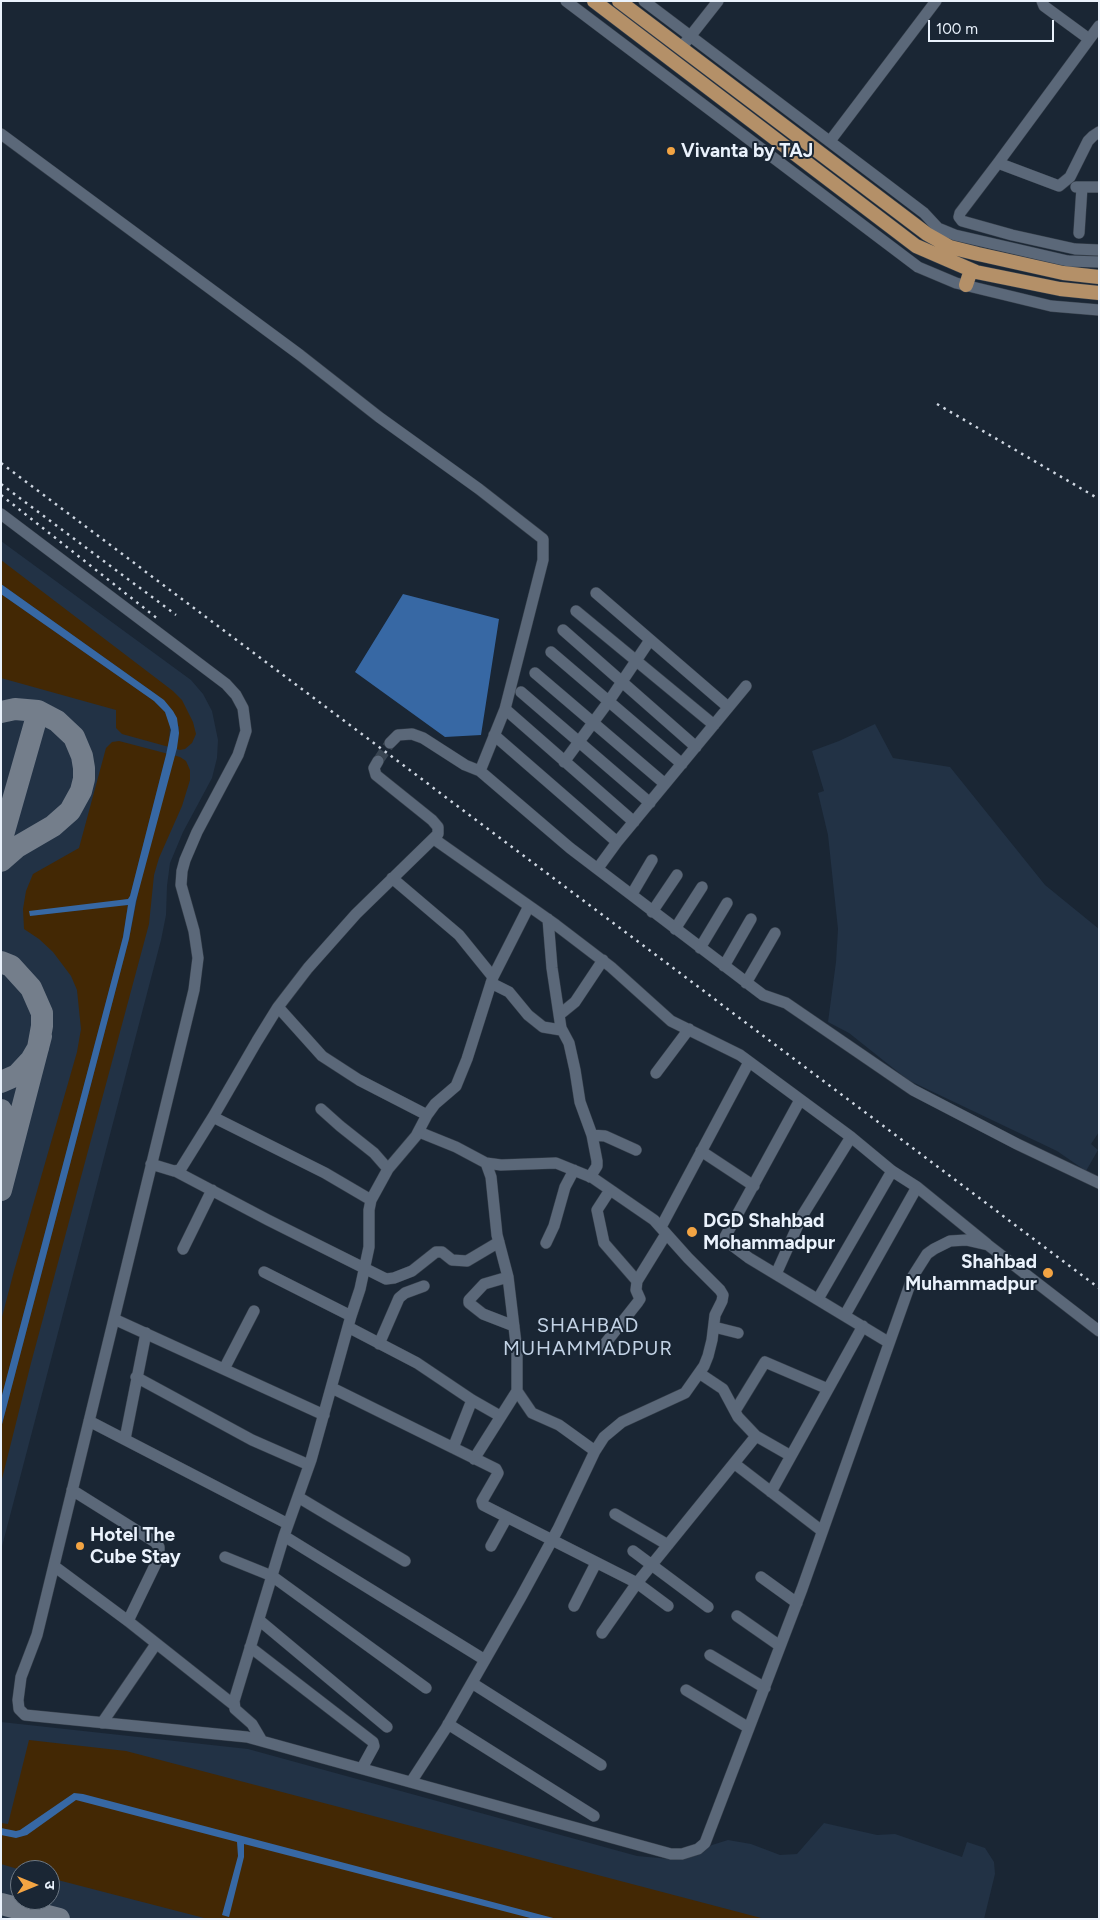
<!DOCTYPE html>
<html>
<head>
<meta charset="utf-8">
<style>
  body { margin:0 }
  #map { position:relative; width:1100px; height:1920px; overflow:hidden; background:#1a2634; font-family:Figtree,"Noto Sans Devanagari",sans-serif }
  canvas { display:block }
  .frame { position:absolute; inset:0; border:2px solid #eaf2fc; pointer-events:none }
  .north { position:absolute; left:10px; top:1860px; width:50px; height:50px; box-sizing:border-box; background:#1a2634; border:1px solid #6d7884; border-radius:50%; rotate:90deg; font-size:14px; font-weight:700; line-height:20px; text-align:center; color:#eaf2fc }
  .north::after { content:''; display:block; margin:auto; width:18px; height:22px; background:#f3a443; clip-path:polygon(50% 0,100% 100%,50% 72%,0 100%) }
  .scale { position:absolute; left:928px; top:20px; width:126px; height:22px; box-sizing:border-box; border:2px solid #eaf2fc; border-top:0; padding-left:6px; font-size:15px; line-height:18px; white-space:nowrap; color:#eaf2fc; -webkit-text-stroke:4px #1a2634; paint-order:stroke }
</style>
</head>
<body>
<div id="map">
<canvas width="1100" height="1920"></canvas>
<div class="frame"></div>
<div class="north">उ</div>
<div class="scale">100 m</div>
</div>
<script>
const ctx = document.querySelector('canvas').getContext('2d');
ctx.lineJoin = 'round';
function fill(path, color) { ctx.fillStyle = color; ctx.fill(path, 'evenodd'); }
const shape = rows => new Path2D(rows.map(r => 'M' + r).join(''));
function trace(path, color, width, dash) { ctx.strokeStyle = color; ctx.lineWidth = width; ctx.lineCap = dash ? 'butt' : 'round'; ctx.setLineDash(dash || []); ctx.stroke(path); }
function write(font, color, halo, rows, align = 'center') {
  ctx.font = font + ' Figtree,sans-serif'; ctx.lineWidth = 4; ctx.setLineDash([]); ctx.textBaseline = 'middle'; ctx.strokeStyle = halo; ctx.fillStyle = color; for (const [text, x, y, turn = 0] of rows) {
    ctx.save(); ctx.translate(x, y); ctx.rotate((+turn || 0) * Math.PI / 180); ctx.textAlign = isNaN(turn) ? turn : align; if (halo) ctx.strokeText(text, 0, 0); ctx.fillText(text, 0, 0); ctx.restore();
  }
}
fill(shape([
  [1,541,191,680,203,694,212,711,218,740,217,758,212,778,183,832,170,863,167,886,166,915,161,940,1,1550],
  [875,724,893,758,950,767,1045,885,1099,929,1099,1132,1091,1144,1098,1150,1086,1171,1057,1151,908,1080,849,1033,828,1022,836,962,838,929,828,835,818,793,824,791,812,751,839,741],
  [1,1722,248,1749,637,1856,681,1860,699,1854,712,1845,728,1840,751,1844,780,1855,797,1854,824,1823,877,1835,895,1834,962,1857,967,1842,985,1848,994,1862,995,1874,984,1919,1,1919],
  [20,1870,50,1870,50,1900,20,1900]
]), '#223245');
fill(shape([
  [1,560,173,691,182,700,193,722,196,734,192,743,185,749,180,750,122,734,116,728,116,710,1,678,1,594,154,701,165,712,170,723,169,746,178,742,179,727,157,695,1,584],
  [119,741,180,757,186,761,190,770,190,780,182,806,159,858,154,875,149,924,31,1363,1,1483,1,1428,129,939,166,755,130,896,128,899,30,916,128,904,123,937,1,1399,1,1321,14,1271,77,1052,81,1029,77,990,71,976,53,952,39,939,24,929,23,909,26,891,33,874,79,848,106,748,112,742],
  [29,1740,126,1751,765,1919,208,1919,50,1878,50,1870,21,1870,1,1864,1,1823,8,1824]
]), '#432804');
fill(shape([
  [1,584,164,700,173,711,177,718,179,733,177,748,136,901,129,939,1,1428,1,1399,123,937,128,905,30,916,29,911,128,899,130,896,166,755,171,730,165,712,154,701,1,594],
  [403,594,499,619,481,735,445,737,355,672],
  [74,1793,83,1794,557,1919,534,1919,244,1844,244,1857,229,1917,222,1915,238,1856,237,1842,76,1800,27,1835,16,1838,1,1835,1,1828,16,1831,20,1830]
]), '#3768a4');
trace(shape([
  [1,712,15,709,38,711,57,721,74,737,82,756,84,768,84,779,81,791,70,811,53,826,17,847,1,861],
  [1,842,37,716],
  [1,962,11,966,31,988,42,1013,42,1026,38,1048,31,1060,17,1075,1,1082],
  [1,1110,7,1122,11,1145],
  [1,1190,41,1036],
  [1,1904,59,1919]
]), '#747e8b', 22);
trace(shape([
  [378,761,390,743]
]), '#394552', 11, [11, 5.5]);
const minor = shape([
  [566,1,918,267,956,283,1051,306,1099,310],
  [644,1,874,175,924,213,938,228,955,235,1068,261,1099,262],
  [1042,1,1044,6,1089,39],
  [1099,26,998,163,960,213,959,217,962,221,1012,235,1075,249,1099,250],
  [681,48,718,1],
  [1,134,300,355,379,417,479,489,543,539,543,560,505,709,480,771,465,765,423,738,412,734,398,735,390,743],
  [830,141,936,1],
  [998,163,1059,186,1070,177,1088,141,1093,136,1099,132],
  [1076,187,1099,187],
  [1079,233,1082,187],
  [1,514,226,684,236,695,243,708,246,731,238,755,197,832,185,860,182,871,181,885,194,931,198,958,194,990,37,1635,21,1677,18,1700,19,1709,25,1715,247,1737,671,1854,682,1854,698,1849,705,1843,802,1589,913,1276,927,1254,934,1249,950,1241,966,1240,988,1245,1099,1331],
  [596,593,728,707],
  [576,611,714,725],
  [563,630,696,747],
  [551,652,682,764],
  [535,673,665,784],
  [521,692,650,803],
  [505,709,634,822],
  [494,735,617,842],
  [564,762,609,701,650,640],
  [480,771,570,848,763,995,786,1003,913,1090,1017,1144,1099,1183],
  [434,839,556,925,611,967,671,1021,740,1055,851,1137,892,1171,917,1187,987,1244],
  [598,868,617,842,746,686],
  [392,878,459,935,493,977],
  [632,894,652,860],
  [652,912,677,875],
  [548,919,552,968,561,1028,569,1043,575,1070,580,1102,592,1135,597,1161,597,1166,590,1177],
  [675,929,702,887],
  [700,948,727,903],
  [724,966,751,919],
  [491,983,509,992,528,1015,543,1027,561,1030],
  [746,983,775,933],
  [278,1007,322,1056,359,1080,427,1115],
  [559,1015,575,1002,603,960],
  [656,1073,689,1029],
  [800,1100,725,1237,725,1240,749,1258,888,1342],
  [321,1109,340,1126,374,1153,388,1169],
  [213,1117,325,1173,371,1200],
  [592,1135,605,1136,636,1150],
  [701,1151,754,1186],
  [486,1163,491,1177,497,1235,508,1277,517,1352,517,1391,532,1413,559,1425,595,1451],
  [151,1164,174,1171,180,1170,213,1117,257,1041,278,1007,308,968,356,914,438,834,438,827,432,820,376,775,374,768,378,761],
  [177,1172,268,1220,386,1279,394,1278,412,1271,436,1252,442,1252,452,1260,467,1261,499,1242],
  [610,1190,597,1210,604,1243,637,1281],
  [661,1227,749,1062],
  [546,1243,554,1226,565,1187,574,1170],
  [183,1249,212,1190],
  [264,1272,351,1316],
  [776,1274,802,1216,851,1137],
  [508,1277,484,1284,469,1300,469,1303,483,1314,514,1326],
  [818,1299,892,1171],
  [845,1315,917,1187],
  [114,1319,324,1415],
  [348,1327,417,1363,472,1400,500,1416],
  [714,1327,738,1333],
  [379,1344,399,1298,405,1293,424,1286],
  [604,1345,638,1302,640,1299,636,1290,637,1281,666,1234],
  [224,1369,254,1311],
  [699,1373,723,1389,738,1417,756,1436,791,1456],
  [136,1377,252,1440,309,1465],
  [332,1388,496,1469,498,1473,497,1475,482,1501,483,1505,637,1583,668,1606],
  [735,1411,765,1362,828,1389],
  [89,1421,288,1524],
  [125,1439,146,1333],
  [453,1448,472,1400],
  [474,1459,517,1391],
  [735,1464,822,1531],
  [72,1490,155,1542,159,1547,159,1557,128,1621],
  [771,1492,863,1326],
  [298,1497,405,1561],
  [615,1514,668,1545],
  [284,1536,485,1660],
  [491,1546,507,1517],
  [633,1551,708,1607],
  [225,1557,272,1576,426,1688],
  [54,1566,128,1621,234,1705],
  [761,1577,797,1603],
  [574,1606,596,1563],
  [737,1616,780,1646],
  [259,1620,387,1727],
  [602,1633,637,1583,756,1436],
  [250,1647,373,1742,374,1746,362,1768],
  [710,1655,765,1688],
  [472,1683,601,1765],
  [686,1690,749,1728],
  [102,1723,156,1644],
  [448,1724,594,1816],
  [262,1741,252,1724,235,1709,234,1701,284,1536,311,1460,351,1316,360,1289,369,1247,369,1210,371,1200,388,1169,416,1136,427,1115,435,1104,456,1086,467,1059,493,977,529,906],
  [411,1782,446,1728,521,1597,558,1529,595,1451,604,1437,622,1422,685,1393,704,1366,708,1356,712,1340,715,1315,722,1301,723,1295,720,1290,688,1258,654,1220,593,1178,556,1163,501,1165,486,1163,456,1147,419,1132]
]);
const major = shape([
  [594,1,916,246,976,272,1060,289,1099,293],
  [619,1,927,234,950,247,978,254,1063,273,1099,277],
  [966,285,971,270]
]);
trace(minor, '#37404c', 12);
trace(major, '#37404c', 15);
trace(minor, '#5b6879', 11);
trace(major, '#b49068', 14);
trace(shape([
  [937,404,1099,499],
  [1,463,1099,1288],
  [1,484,176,615],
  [1,495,158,619]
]), '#cfd7e2', 2.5, [2.5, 5]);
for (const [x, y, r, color] of [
  [671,151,5,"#f3a443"],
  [692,1232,6,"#f3a443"],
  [1048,1273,6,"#f3a443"],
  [80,1546,5,"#f3a443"]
]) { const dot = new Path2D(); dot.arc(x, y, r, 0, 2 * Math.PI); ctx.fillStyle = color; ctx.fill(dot); trace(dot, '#1a2634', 2); }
write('bold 19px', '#eaf2fc', '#1a2634', [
  ["Vivanta by TAJ",681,151],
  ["DGD Shahbad",703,1221],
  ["Mohammadpur",703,1243],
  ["Shahbad",1037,1262,"right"],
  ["Muhammadpur",1037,1284,"right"],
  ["Hotel The",90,1535],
  ["Cube Stay",90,1557]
], 'left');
ctx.letterSpacing = '1px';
write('20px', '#c2d2e5', '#1a2634', [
  ["SHAHBAD",588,1326],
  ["MUHAMMADPUR",588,1349]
]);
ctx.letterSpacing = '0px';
</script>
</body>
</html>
